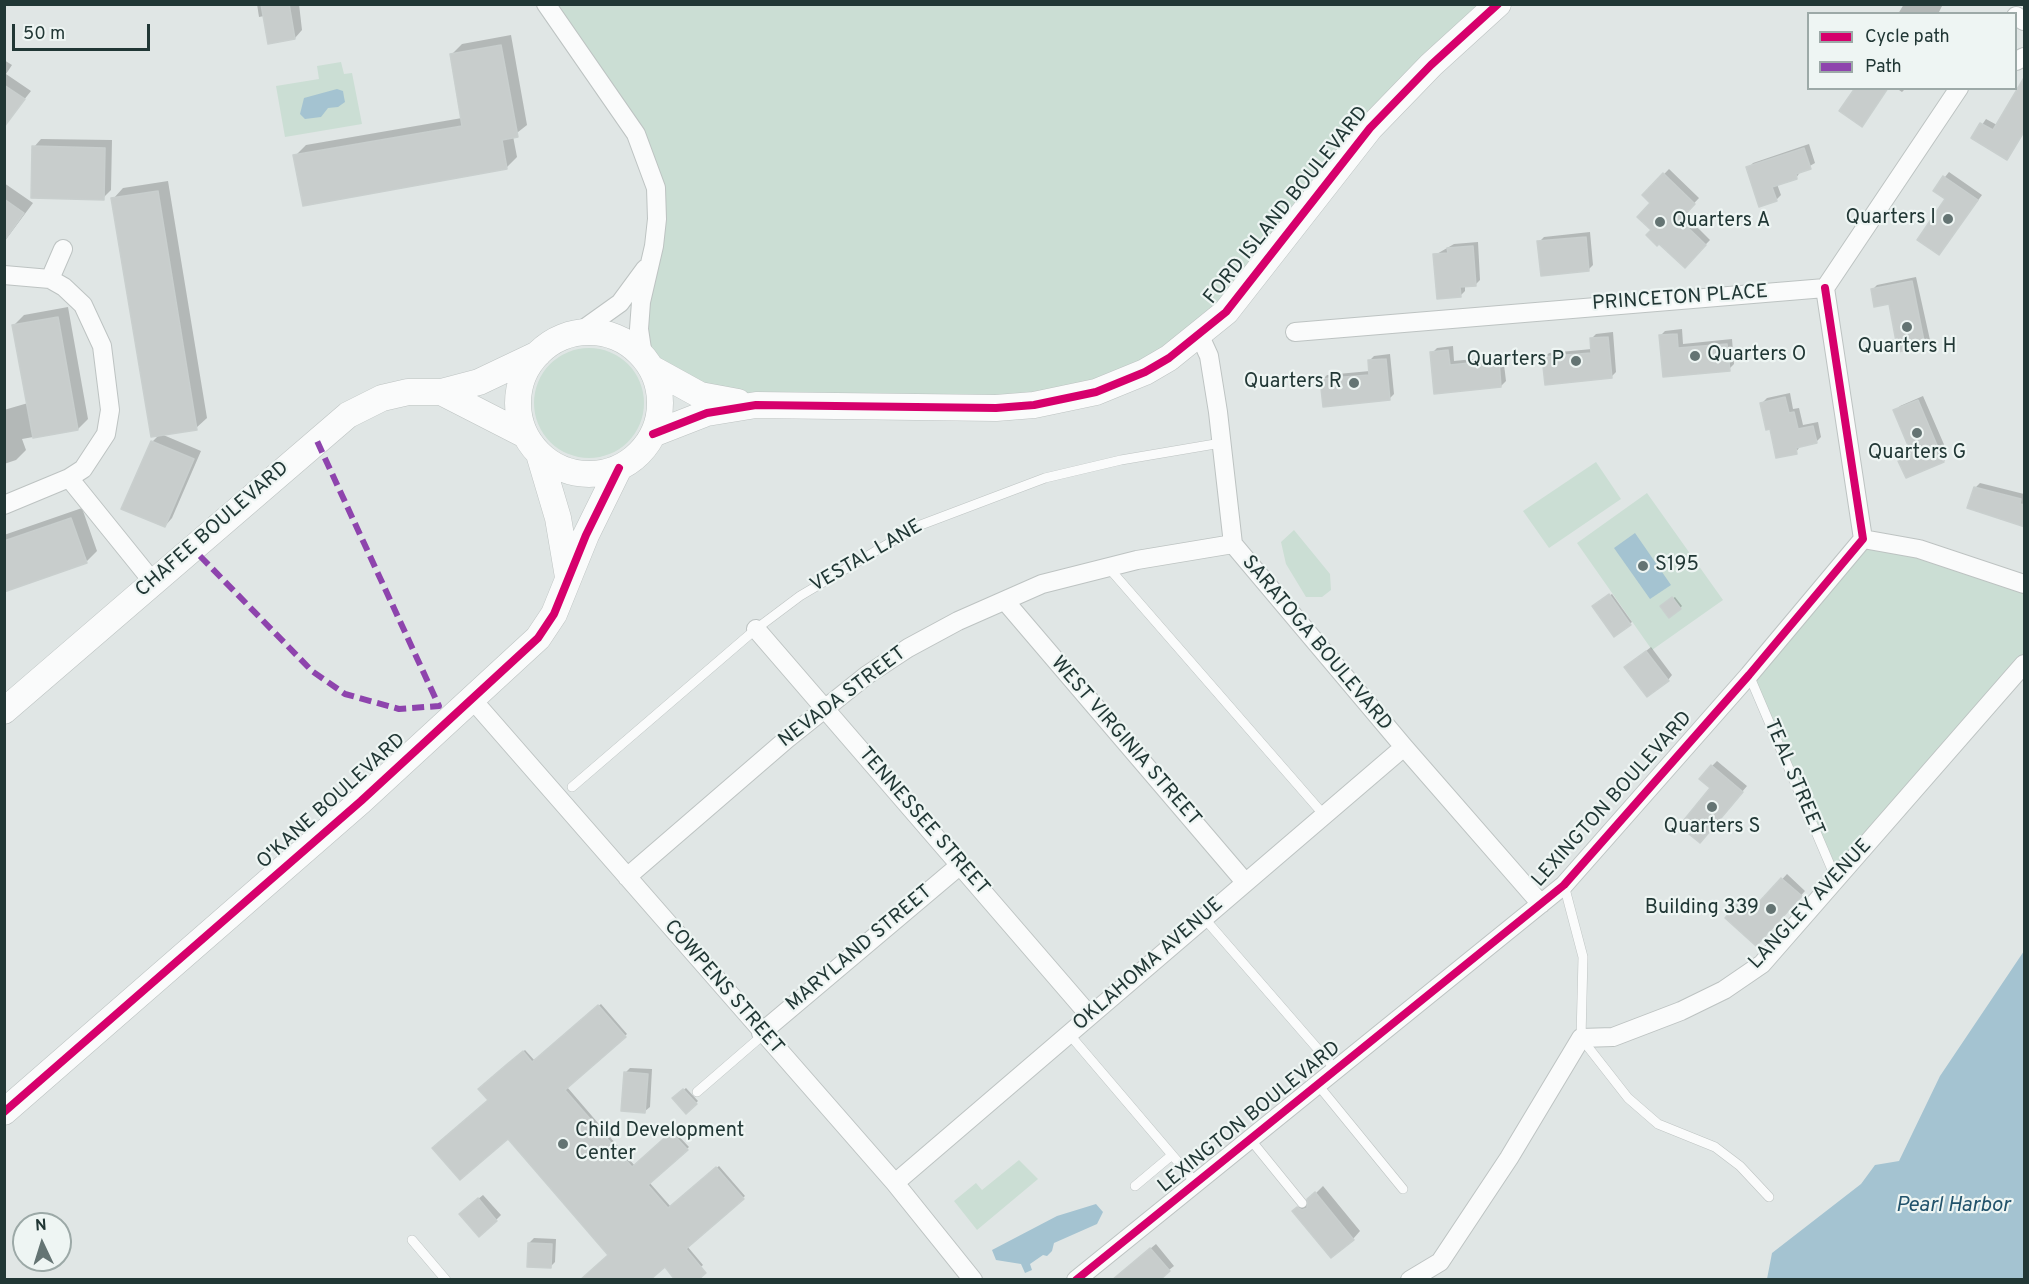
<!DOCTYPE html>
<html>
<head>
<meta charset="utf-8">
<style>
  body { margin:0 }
  #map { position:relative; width:2029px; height:1284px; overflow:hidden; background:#e0e6e5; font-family:Overpass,sans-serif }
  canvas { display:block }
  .frame { position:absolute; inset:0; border:6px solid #213735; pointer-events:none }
  .legend { position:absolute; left:1807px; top:12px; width:210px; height:78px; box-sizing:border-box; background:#eef5f3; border:2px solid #9ca9a7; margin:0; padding:8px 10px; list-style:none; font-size:18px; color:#213735 }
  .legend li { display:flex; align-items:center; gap:12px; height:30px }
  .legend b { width:30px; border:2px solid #9ca9a7 }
  .north { position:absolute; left:12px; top:1212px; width:60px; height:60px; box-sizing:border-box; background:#eef5f3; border:2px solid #9ca9a7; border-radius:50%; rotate:356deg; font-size:16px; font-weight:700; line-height:24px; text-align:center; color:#213735 }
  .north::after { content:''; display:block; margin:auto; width:21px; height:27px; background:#647473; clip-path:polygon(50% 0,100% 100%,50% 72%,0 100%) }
  .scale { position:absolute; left:12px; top:24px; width:138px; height:27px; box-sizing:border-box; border:3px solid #213735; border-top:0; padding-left:8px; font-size:18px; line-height:21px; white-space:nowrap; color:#213735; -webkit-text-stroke:4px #eef5f3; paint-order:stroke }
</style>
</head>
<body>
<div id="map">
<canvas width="2029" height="1284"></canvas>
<div class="frame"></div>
<ul class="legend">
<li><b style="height:8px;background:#d6006c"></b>Cycle path</li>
<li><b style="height:8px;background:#8e44ad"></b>Path</li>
</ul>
<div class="north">N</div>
<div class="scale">50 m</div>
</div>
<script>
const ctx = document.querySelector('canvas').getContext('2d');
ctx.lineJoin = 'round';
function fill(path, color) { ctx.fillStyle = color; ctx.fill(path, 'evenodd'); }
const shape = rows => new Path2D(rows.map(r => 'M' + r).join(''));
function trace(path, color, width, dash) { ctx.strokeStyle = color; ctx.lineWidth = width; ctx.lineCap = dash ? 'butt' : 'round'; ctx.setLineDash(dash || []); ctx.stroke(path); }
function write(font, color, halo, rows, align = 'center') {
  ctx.font = font + ' Overpass,sans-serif'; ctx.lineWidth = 4.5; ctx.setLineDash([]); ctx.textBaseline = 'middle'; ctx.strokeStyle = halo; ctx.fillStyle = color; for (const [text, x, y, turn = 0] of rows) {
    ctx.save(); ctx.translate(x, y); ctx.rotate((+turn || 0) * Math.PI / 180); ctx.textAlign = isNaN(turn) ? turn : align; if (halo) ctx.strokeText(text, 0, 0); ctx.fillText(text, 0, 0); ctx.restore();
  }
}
fill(shape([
  [546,5,1498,5,1481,18,1242,294,1097,392,756,405,643,356,649,262,649,163],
  [341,62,344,74,352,73,362,124,285,137,276,86,319,79,317,66],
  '534 403a55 55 0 1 1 110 0a55 55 0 1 1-110 0Z',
  [1596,462,1621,499,1549,548,1523,511],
  [1647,493,1723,600,1652,650,1577,543],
  [1294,530,1330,574,1331,590,1322,597,1306,597,1286,564,1281,542],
  [1863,539,2024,584,2024,664,1837,881,1749,675],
  [1019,1160,1038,1179,977,1230,954,1201,976,1183,982,1190]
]), '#cbded4');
fill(shape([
  [337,89,343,91,344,97,345,102,338,107,328,108,321,117,305,119,300,114,304,98],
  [1635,533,1671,585,1650,599,1614,548],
  [2024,951,2024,1279,1767,1279,1772,1253,1861,1184,1875,1165,1899,1161,1940,1076],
  [1096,1204,1103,1212,1097,1224,1054,1243,1052,1251,1047,1256,1043,1255,1030,1264,1032,1270,1025,1273,1021,1264,996,1260,992,1250,1057,1216]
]), '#a4c3d1');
fill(shape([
  [257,4,299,4,302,30,295,38,264,16,259,17],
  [1904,4,1943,4,1938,14,1898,14],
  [511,35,527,125,513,136,517,157,506,168,295,156,306,145,462,118,451,55,462,44],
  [4,60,12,65,6,74,31,91,8,120,4,118],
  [2024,84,2024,131,2007,158,1973,138,1986,119,1997,125],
  [1896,88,1906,88,1902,92],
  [41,139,112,140,111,190,103,198,34,147],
  [1809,144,1815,163,1801,171,1796,178,1777,184,1781,195,1776,200,1748,168,1753,163],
  [1669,169,1699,198,1684,214,1710,240,1685,266,1653,230,1652,203,1644,195],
  [1949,172,1982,195,1939,253,1947,199,1945,177],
  [168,181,207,418,196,428,161,434,201,451,172,518,165,526,123,508,153,441,160,434,113,199,123,188],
  [4,183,33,203,4,242],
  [1590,232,1593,265,1588,270,1539,242,1544,237],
  [1478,242,1480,280,1475,285,1465,285,1465,291,1460,296,1435,255,1454,244],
  [1916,277,1930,340,1925,345,1890,302,1872,290,1877,285],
  [68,307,88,419,78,429,22,439,26,450,16,460,4,464,4,410,28,403,14,325,24,315],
  [1682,329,1683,344,1732,339,1734,364,1729,369,1664,376,1660,336,1665,331],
  [1613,332,1616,372,1611,377,1544,358,1549,353,1592,349,1591,339,1596,334],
  [1453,346,1454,361,1503,356,1506,381,1501,386,1436,392,1432,353,1437,348],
  [1390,354,1394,394,1389,399,1322,380,1327,375,1370,371,1369,361,1374,356],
  [1790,393,1793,409,1799,408,1803,425,1818,422,1821,437,1816,442,1801,445,1796,452,1771,427,1762,403,1767,398],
  [1923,396,1949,456,1944,461,1907,476,1900,461,1913,453,1895,411,1900,406],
  [1980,483,2024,494,2024,525,1975,488],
  [82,508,97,551,87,561,4,590,4,535],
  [1612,594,1632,622,1614,635,1596,605],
  [1675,597,1682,606,1680,608,1664,604],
  [1651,647,1672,675,1668,680,1626,667],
  [1717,761,1747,786,1705,836,1712,788,1712,766],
  [1787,874,1805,891,1756,944,1727,918,1743,901,1754,910],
  [601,1004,627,1034,567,1087,635,1166,674,1131,689,1147,649,1182,671,1207,719,1166,745,1196,687,1246,703,1265,686,1280,665,1265,610,1255,490,1100,510,1063,525,1050,535,1061],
  [630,1068,652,1069,650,1107,645,1111,625,1073],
  [686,1088,698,1101,686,1112,674,1098],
  [1323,1186,1360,1231,1353,1239,1294,1211,1306,1200,1308,1201],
  [483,1195,501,1215,496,1220,466,1209],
  [534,1238,556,1239,555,1262,550,1267,529,1243],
  [1156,1244,1174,1266,1169,1270,1122,1272]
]), '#0003');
const building = shape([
  [261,4,289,4,295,39,268,44,261,4],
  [501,45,518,137,502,140,507,169,303,206,293,155,462,126,450,54,501,45],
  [2025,76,2025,130,2007,160,1971,138,1980,123,1993,130,2025,76],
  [4,85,25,99,4,127,4,85],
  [1855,88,1888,88,1862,127,1839,111,1855,88],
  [32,146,105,148,104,200,31,198,32,146],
  [1804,148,1811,169,1796,174,1797,179,1772,187,1777,201,1759,207,1746,167,1804,148],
  [1663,173,1695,204,1680,220,1706,245,1685,268,1659,244,1657,246,1646,235,1651,230,1637,217,1650,203,1642,195,1663,173],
  [1943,176,1978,200,1939,255,1917,240,1945,199,1933,191,1943,176],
  [158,191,197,430,151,437,111,198,158,191],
  [4,199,24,213,4,241,4,199],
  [1586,237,1589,271,1541,276,1537,241,1586,237],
  [1473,246,1476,286,1460,287,1461,297,1437,299,1433,254,1448,253,1447,248,1473,246],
  [1912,281,1925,346,1898,352,1889,304,1874,307,1871,289,1912,281],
  [58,317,78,430,33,438,12,325,58,317],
  [1677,334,1678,348,1727,344,1730,371,1663,377,1659,335,1677,334],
  [1608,337,1612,378,1545,385,1542,357,1591,353,1590,338,1608,337],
  [1448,350,1450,365,1499,360,1501,387,1434,394,1430,352,1448,350],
  [1386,359,1390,400,1323,407,1320,379,1369,375,1368,360,1386,359],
  [1785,397,1789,413,1794,412,1798,429,1813,426,1817,443,1796,448,1797,454,1776,458,1770,429,1766,430,1760,403,1785,397],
  [1918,400,1944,462,1906,478,1898,461,1912,455,1893,410,1918,400],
  [151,441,194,459,165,527,121,509,151,441],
  [1974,487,2021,499,2020,504,2025,505,2025,527,1967,508,1974,487],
  [71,518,87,563,4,592,4,541,71,518],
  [1609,594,1631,625,1614,637,1592,606,1609,594],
  [1672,597,1681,609,1669,618,1660,606,1672,597],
  [1646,651,1669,681,1647,697,1624,667,1646,651],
  [1711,765,1743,792,1700,843,1679,826,1710,788,1699,779,1711,765],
  [1781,878,1802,896,1756,946,1725,918,1737,904,1748,914,1781,878],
  [598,1005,626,1037,565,1090,632,1167,671,1132,688,1150,648,1185,668,1208,716,1167,744,1199,686,1249,706,1273,698,1280,675,1280,665,1267,650,1280,580,1280,608,1255,508,1139,460,1180,432,1148,488,1100,478,1089,506,1065,523,1051,532,1062,598,1005],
  [624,1072,648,1074,645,1113,621,1111,624,1072],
  [683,1089,697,1104,686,1114,672,1098,683,1089],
  [1315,1192,1354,1240,1331,1258,1292,1211,1297,1207,1302,1210,1307,1208,1307,1199,1315,1192],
  [478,1198,497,1221,479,1237,459,1214,478,1198],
  [528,1243,552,1244,551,1268,527,1267,528,1243],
  [1150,1248,1170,1271,1160,1280,1112,1280,1150,1248]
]);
fill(building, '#c8cdcc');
trace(building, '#c9cfce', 1.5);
const lane = shape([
  [1108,567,1324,815],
  [1749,675,1836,879],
  [572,787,756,629,800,596,918,526,1045,478,1121,460,1221,443],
  [1564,885,1583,957,1581,1038,1628,1098,1658,1124,1715,1147,1740,1166,1769,1197],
  [1204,918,1336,1070],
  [1069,1034,1196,1183],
  [1318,1085,1403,1189],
  [697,1092,763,1035],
  [1250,1139,1302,1203],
  [1135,1186,1172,1155],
  [412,1240,446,1280]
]);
const street = shape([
  [546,4,636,134,656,188,657,219,654,246,641,302,639,329,643,356],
  [2016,16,2024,21],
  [2016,61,2024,57],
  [4,275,50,279,64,287,83,305,102,346,110,410,106,434,83,469,69,478,4,505],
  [50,279,63,249],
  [1295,332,1825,288,1959,88],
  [578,333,620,303,645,269],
  [1199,334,1209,356,1218,412,1233,544,1404,747,1541,904],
  [69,478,153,582],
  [1863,539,1919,549,2024,584],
  [1005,601,1245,882],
  [756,629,1090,1016],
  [471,698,895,1183,973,1280],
  [627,877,787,739,867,675,908,648,958,621,1042,584,1137,560,1233,544],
  [761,1033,959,866],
  [895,1183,1404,747],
  [1076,1280,1564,885,1749,675,1863,539,1825,288],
  [1410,1280,1440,1262,1509,1158,1581,1038,1613,1037,1681,1011,1724,990,1762,964,2024,664]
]);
const secondary = shape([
  '518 403a71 71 0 1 1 142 0a71 71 0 1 1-142 0Z',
  [651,368,700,395,738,402],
  [441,392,525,435],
  [653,434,707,413,756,405,996,408,1034,405,1096,392,1145,372,1169,358,1226,312,1370,128,1431,65,1498,4],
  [539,454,558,518,568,577],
  [4,711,348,415,382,398,408,392,441,392,479,382,538,354],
  [4,1112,361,801,538,638,554,614,586,535,619,468]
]);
trace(lane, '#bdc3c2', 10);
trace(street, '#bdc3c2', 20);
trace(secondary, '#bdc3c2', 27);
trace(lane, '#fafbfb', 9);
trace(street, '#fafbfb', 18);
trace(secondary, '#fafbfb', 26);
trace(shape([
  [200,556,312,671,345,694,399,709,439,706,317,441]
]), '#8e44ad', 6, [12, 6]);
trace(shape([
  [653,434,707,413,756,405,996,408,1034,405,1096,392,1145,372,1169,358,1226,312,1370,128,1431,65,1498,4],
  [4,1112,361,801,538,638,554,614,586,535,619,468],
  [1076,1280,1564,885,1749,675,1863,539,1825,288]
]), '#d6006c', 8);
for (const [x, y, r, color] of [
  [1948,219,6,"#647473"],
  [1660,222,6,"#647473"],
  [1907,327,6,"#647473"],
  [1695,356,6,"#647473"],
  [1576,361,6,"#647473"],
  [1354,383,6,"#647473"],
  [1917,433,6,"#647473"],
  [1643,566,6,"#647473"],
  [1712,807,6,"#647473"],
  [1771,909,6,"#647473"],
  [563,1144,6,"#647473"]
]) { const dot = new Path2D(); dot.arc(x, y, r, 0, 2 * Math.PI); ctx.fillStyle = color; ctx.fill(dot); trace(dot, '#eef5f3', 2); }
write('20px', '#213735', '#eef5f3', [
  ["FORD ISLAND BOULEVARD",1287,206,-51],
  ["PRINCETON PLACE",1680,299,-4],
  ["CHAFEE BOULEVARD",213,530,-41],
  ["VESTAL LANE",867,557,-30],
  ["SARATOGA BOULEVARD",1316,644,50],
  ["NEVADA STREET",843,698,-37],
  ["WEST VIRGINIA STREET",1125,742,49],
  ["TEAL STREET",1793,778,67],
  ["LEXINGTON BOULEVARD",1613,800,-48],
  ["O'KANE BOULEVARD",332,802,-42],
  ["TENNESSEE STREET",923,822,49],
  ["LANGLEY AVENUE",1811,905,-47],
  ["MARYLAND STREET",860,949,-40],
  ["OKLAHOMA AVENUE",1149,965,-41],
  ["COWPENS STREET",723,988,49],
  ["LEXINGTON BOULEVARD",1250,1118,-39]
]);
write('20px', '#213735', '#eef5f3', [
  ["Quarters I",1936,219],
  ["Quarters A",1672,222,"left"],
  ["Quarters H",1907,348,"center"],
  ["Quarters O",1707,356,"left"],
  ["Quarters P",1564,361],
  ["Quarters R",1342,383],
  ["Quarters G",1917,454,"center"],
  ["S195",1655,566,"left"],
  ["Quarters S",1712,828,"center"],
  ["Building 339",1759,909],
  ["Child Development",575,1132,"left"],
  ["Center",575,1155,"left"]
], 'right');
write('italic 21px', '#22536c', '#eef5f3', [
  ["Pearl Harbor",1953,1207]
]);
</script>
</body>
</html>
